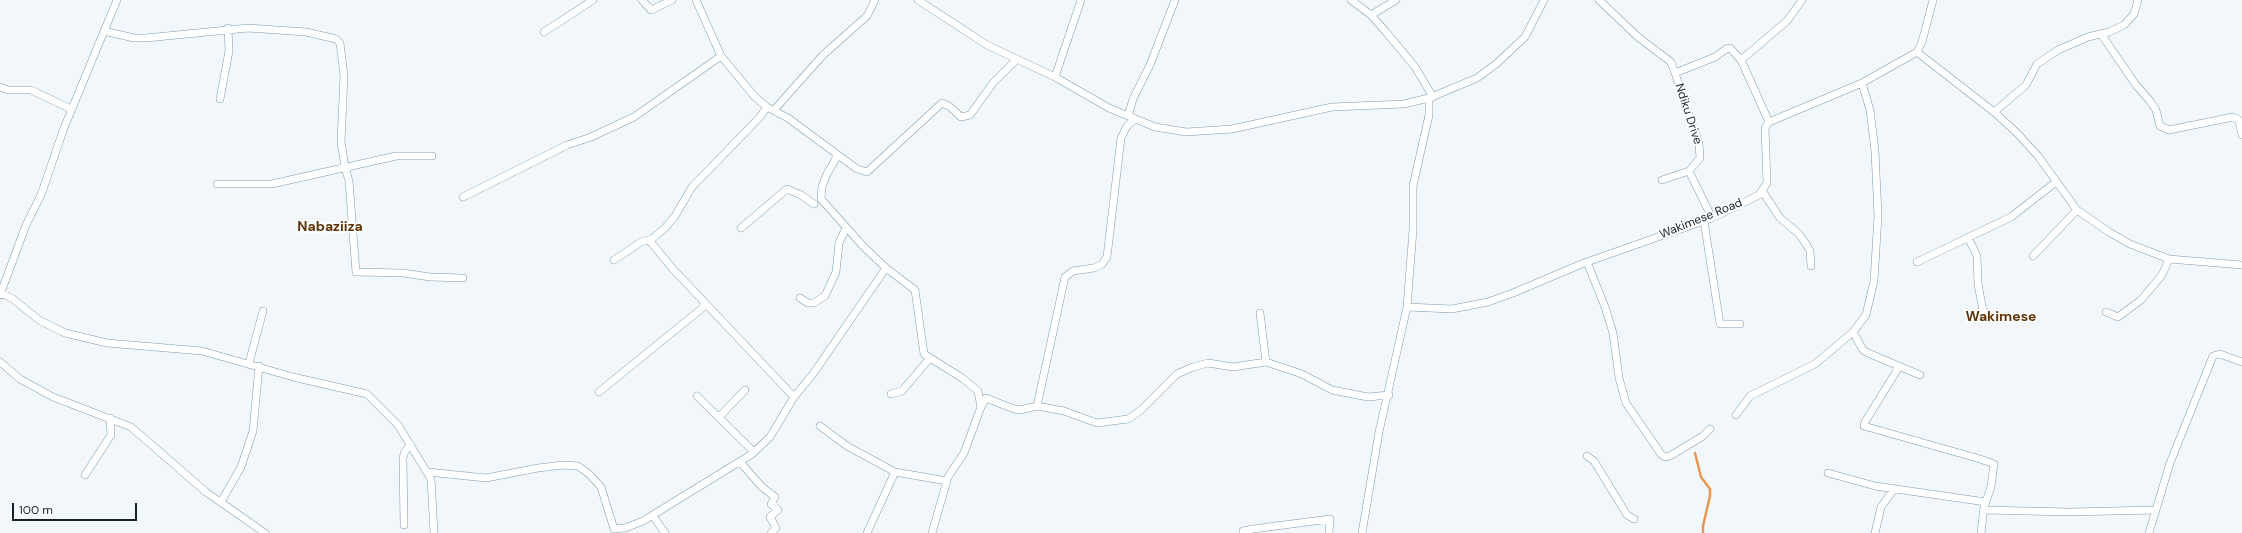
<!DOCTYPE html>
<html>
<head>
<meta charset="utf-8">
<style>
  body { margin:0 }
  #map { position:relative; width:2242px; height:533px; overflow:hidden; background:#f1f7fb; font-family:"DM Sans",sans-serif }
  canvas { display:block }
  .scale { position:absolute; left:12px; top:503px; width:125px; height:18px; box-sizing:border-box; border:2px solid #152027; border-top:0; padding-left:5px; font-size:12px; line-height:14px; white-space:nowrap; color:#152027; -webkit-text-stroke:3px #fff; paint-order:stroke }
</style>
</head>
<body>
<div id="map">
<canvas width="2242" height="533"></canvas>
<div class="scale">100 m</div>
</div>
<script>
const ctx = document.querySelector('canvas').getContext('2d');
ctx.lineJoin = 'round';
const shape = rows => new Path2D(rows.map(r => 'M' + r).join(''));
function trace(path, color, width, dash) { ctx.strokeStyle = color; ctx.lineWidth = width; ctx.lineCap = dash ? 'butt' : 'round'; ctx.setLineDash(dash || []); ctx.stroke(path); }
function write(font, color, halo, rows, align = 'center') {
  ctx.font = font + ' "DM Sans",sans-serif'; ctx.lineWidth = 4; ctx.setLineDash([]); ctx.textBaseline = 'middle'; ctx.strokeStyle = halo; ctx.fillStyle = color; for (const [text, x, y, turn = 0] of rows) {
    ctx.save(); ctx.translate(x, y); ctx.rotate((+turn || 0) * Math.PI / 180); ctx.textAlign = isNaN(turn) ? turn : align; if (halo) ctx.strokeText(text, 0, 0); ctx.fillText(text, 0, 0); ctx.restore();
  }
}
trace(shape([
  [1695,453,1701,477,1710,489,1710,496,1703,526,1703,533]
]), '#e69852', 2.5);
const street = shape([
  [642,0,651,10,672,0],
  [918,0,987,45,1055,77,1109,108,1155,127,1186,132,1232,129,1332,107,1404,104,1429,98,1477,78,1496,64,1525,37,1544,0],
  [1351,0,1371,15,1386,32,1415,67,1433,97],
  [1599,0,1638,37,1671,62,1675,73,1715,57,1726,49,1730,48,1741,60,1769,122],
  [1371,15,1396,0],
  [104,31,134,38,146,38,248,28,306,32,336,39,340,43,344,76,341,142,345,167,349,181,356,272,403,273,430,277,463,278],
  [544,32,593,0],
  [2101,34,2136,85,2150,101,2156,110,2160,126,2169,130,2233,117,2239,120,2242,135],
  [1917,52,1994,112,2017,133,2038,156,2077,210,2109,232,2130,244,2169,259,2242,265],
  [1741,60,1787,21,1802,0],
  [1055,77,1081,0],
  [0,87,8,90,31,90,71,109],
  [220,99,229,51,228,28],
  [767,107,788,118,857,169,867,172,942,103,949,106,961,117,970,115,993,83,1016,60],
  [774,110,823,55,867,16,875,0],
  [1994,112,2026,85,2037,64,2058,50,2088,37,2109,32,2124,25,2134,14,2138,0],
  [1128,116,1133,99,1150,65,1175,0],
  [838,155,827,174,822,186,821,199,863,246,886,268,915,290,924,354,962,378,978,391,981,407,986,398,1014,409,1020,410,1037,406,1064,411,1097,423,1128,419,1141,410,1177,374,1193,367,1208,363,1233,367,1266,362,1302,374,1332,390,1368,397,1389,395],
  [1689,171,1712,218],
  [1662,180,1689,171,1700,158,1699,144,1675,73],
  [217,184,272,184,396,156,432,156],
  [1763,192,1780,218,1799,234,1806,244,1810,251,1811,266],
  [463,197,567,145,591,137,634,117,721,56],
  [1704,221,1720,324,1740,324],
  [741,228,787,189,801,195,814,204],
  [1968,237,1977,256,1978,284,1983,311],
  [649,240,673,269,794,397],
  [2033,256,2077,210],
  [614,260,641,242,652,239,665,228,675,216,692,187,760,117,767,107,755,97,721,56,696,0],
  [1587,262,1605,307,1613,333,1619,378,1626,403,1661,454,1665,457,1670,456,1703,436,1710,429],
  [1917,262,2011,217,2056,182],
  [1,293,13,299,39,320,65,333,107,343,202,351,293,377,367,394,398,425,431,479,434,533],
  [0,295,26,225,41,195,64,128,117,0],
  [800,298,808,303,814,303,825,296,836,272,839,243,846,228],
  [1407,307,1452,309,1488,302,1513,293,1584,263,1712,218,1759,195,1767,183,1765,128,1769,122,1862,83,1917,52,1922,42,1933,0],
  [2106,312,2118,317,2141,300,2162,275,2169,259],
  [1260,313,1266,362],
  [1853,332,1863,350,1868,353,1920,375],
  [0,362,20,379,53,397,131,427,206,492,265,533],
  [249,363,263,311],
  [1899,367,1865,422,1864,426,1980,459,1994,464,1991,487,1984,507,1981,533],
  [599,392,706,305],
  [891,394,902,391,930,358],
  [697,396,754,452],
  [1037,406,1065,277,1073,271,1094,268,1102,264,1107,257,1121,138,1127,126,1135,119],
  [1736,415,1750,396,1815,364,1853,332,1866,315,1874,281,1878,216,1875,151,1870,110,1862,83],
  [719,417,745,390],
  [820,426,847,446,895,472,947,481],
  [1587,456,1594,461,1627,515,1634,519],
  [740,462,762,487,775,497,771,504,778,510,770,517,776,528,771,533],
  [428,472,486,478,538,468,563,465,578,466,589,474,601,487,614,529,625,528,643,521,752,454,770,437,794,397,813,374,886,268],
  [1828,473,1875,486,1986,502],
  [85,475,111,435,110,418],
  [221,502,241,467,253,431,259,366],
  [1984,510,2069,512,2155,510],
  [653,516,665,533],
  [404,525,403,458,405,451,411,445],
  [867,533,895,472],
  [932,533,948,477,964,453,981,407],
  [1243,533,1243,531,1253,529,1330,519,1329,533],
  [1362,533,1379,432,1407,307,1413,230,1413,186,1429,115,1429,98],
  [1875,533,1881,507,1894,489],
  [2149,533,2170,463,2213,356,2220,354,2242,362]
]);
trace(street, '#7e9aac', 8);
trace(street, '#fff', 7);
write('12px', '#152027', '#fff', [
  ["Ndiku Drive",1688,114,72],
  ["Wakimese Road",1701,219,-22]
]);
write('bold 14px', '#5f360b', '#fff', [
  ["Nabaziiza",330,227],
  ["Wakimese",2001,317]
]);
</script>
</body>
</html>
